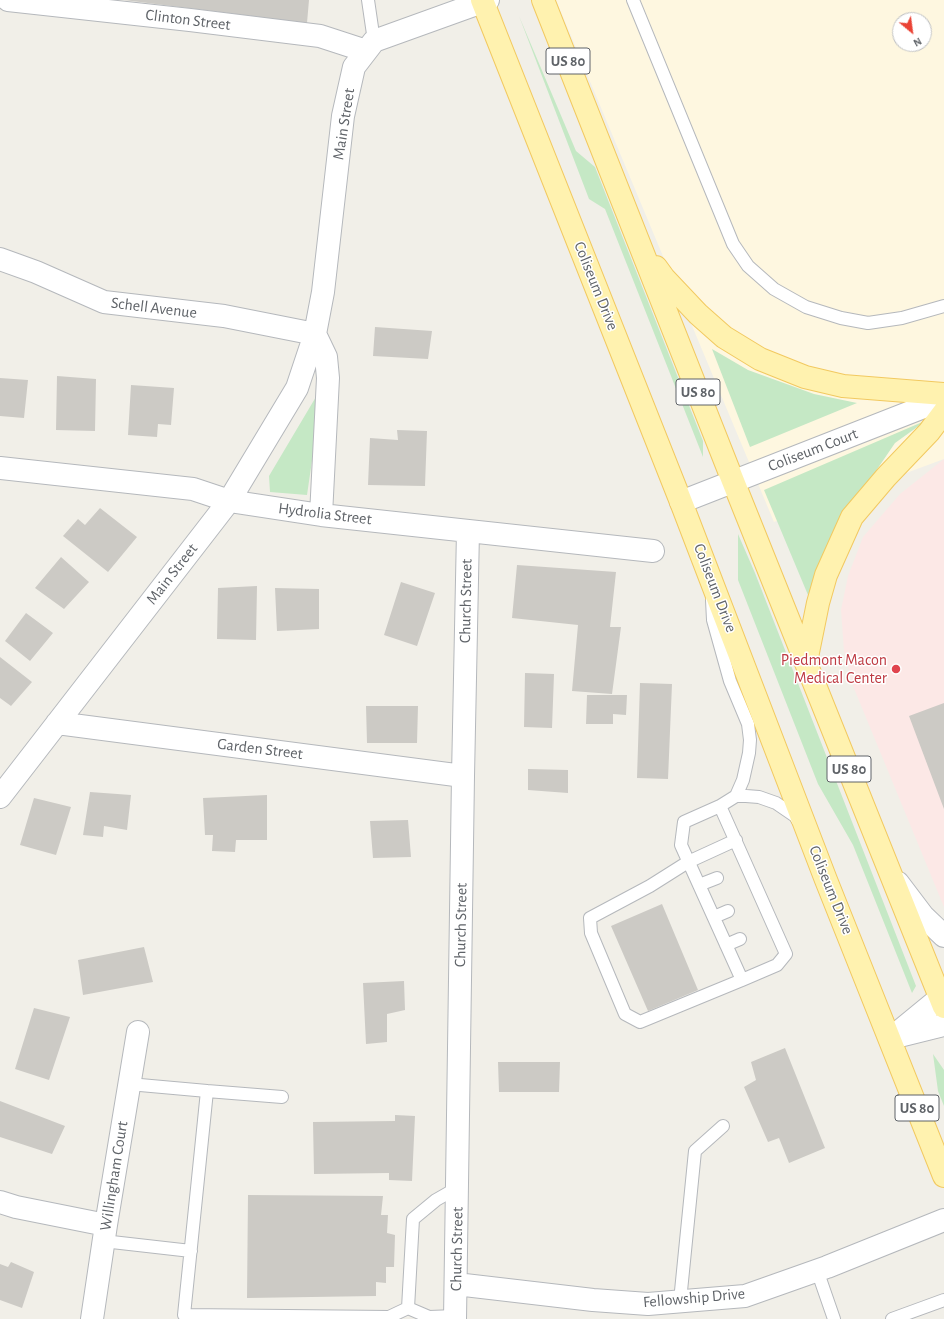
<!DOCTYPE html>
<html>
<head>
<meta charset="utf-8">
<style>
  body { margin:0 }
  #map { position:relative; width:944px; height:1319px; overflow:hidden; background:#f1efe8; font-family:"Alegreya Sans",sans-serif }
  canvas { display:block }
  .north { position:absolute; left:892px; top:12px; width:40px; height:40px; box-sizing:border-box; background:#fff; border:1px solid #bfc1c3; border-radius:50%; rotate:151deg; font-size:11px; font-weight:700; line-height:16px; text-align:center; color:#5f6368 }
  .north::after { content:''; display:block; margin:auto; width:14px; height:18px; background:#ea4335; clip-path:polygon(50% 0,100% 100%,50% 72%,0 100%) }
</style>
</head>
<body>
<div id="map">
<canvas width="944" height="1319"></canvas>
<div class="north">N</div>
</div>
<script>
const ctx = document.querySelector('canvas').getContext('2d');
ctx.lineJoin = 'round';
function fill(path, color) { ctx.fillStyle = color; ctx.fill(path, 'evenodd'); }
const shape = rows => new Path2D(rows.map(r => 'M' + r).join(''));
function trace(path, color, width, dash) { ctx.strokeStyle = color; ctx.lineWidth = width; ctx.lineCap = dash ? 'butt' : 'round'; ctx.setLineDash(dash || []); ctx.stroke(path); }
function write(font, color, halo, rows, align = 'center') {
  ctx.font = font + ' "Alegreya Sans",sans-serif'; ctx.lineWidth = 3; ctx.setLineDash([]); ctx.textBaseline = 'middle'; ctx.strokeStyle = halo; ctx.fillStyle = color; for (const [text, x, y, turn = 0] of rows) {
    ctx.save(); ctx.translate(x, y); ctx.rotate((+turn || 0) * Math.PI / 180); ctx.textAlign = isNaN(turn) ? turn : align; if (halo) ctx.strokeText(text, 0, 0); ctx.fillText(text, 0, 0); ctx.restore();
  }
}
fill(shape([
  [556,0,944,0,944,459,774,522],
  [900,20,924,20,924,44,900,44]
]), '#fef7e0');
fill(shape([
  [944,459,944,907,853,686,844,651,841,610,848,576,863,537,900,494]
]), '#fce8e6');
fill(shape([
  [519,16,576,151,595,167,703,441,703,457,605,209,589,199],
  [712,349,748,370,814,394,857,403,750,447],
  [323,385,307,495,270,492,269,476],
  [927,420,895,443,839,525,808,595,764,490],
  [738,534,755,573,916,986,912,993,853,845,818,784,738,580],
  [933,1054,944,1070,944,1106,938,1091]
]), '#c5e8c5');
fill(shape([
  [124,0,309,0,307,23],
  [375,327,432,331,428,359,373,356],
  [57,376,96,379,95,431,56,430],
  [0,378,28,380,24,418,0,416],
  [131,385,174,388,171,425,158,424,157,437,128,435],
  [397,430,427,431,425,486,368,485,370,438,398,440],
  [100,508,137,537,108,572,63,536,78,519,85,525],
  [61,557,89,582,64,609,35,588],
  [517,565,616,572,610,627,621,627,612,694,572,691,578,625,512,618],
  [401,582,435,593,417,646,384,635],
  [257,586,256,640,217,639,218,588],
  [275,588,319,589,319,629,277,631],
  [26,613,53,633,30,661,5,641],
  [0,657,32,682,11,706,0,698],
  [525,673,554,674,552,728,524,727],
  [640,683,672,684,668,779,637,778],
  [587,695,627,695,626,715,613,714,613,724,586,724],
  [944,703,944,809,909,716],
  [366,706,418,706,417,743,367,743],
  [528,769,568,770,568,793,528,790],
  [90,792,131,795,127,830,104,826,103,837,83,835],
  [267,795,267,840,236,840,235,852,212,851,213,835,205,835,203,798],
  [34,798,71,807,56,855,20,845],
  [408,820,411,857,373,858,370,821],
  [662,904,698,990,648,1011,611,926],
  [144,947,153,982,83,995,78,960],
  [404,981,405,1010,387,1014,387,1042,366,1044,363,983],
  [34,1008,70,1017,49,1080,15,1069],
  [785,1048,825,1148,789,1163,779,1138,768,1142,744,1087,756,1080,751,1062],
  [498,1062,560,1062,559,1092,499,1092],
  [0,1101,65,1126,52,1154,0,1137],
  [395,1115,415,1116,412,1181,389,1180,389,1173,314,1174,313,1122,395,1121],
  [248,1195,383,1196,381,1215,388,1215,387,1233,395,1235,394,1267,386,1267,386,1283,376,1282,376,1296,247,1298],
  [11,1262,34,1272,22,1308,0,1300,0,1264,8,1267]
]), '#cccac5');
const service = shape([
  [368,0,374,41],
  [633,0,733,244,748,266,774,289,806,307,841,318,868,323,902,318,944,306],
  [712,600,713,620,730,681,748,724,750,740,749,753,743,780,736,796],
  [720,806,786,954,777,965,742,980,681,845,684,822,720,806,736,796,746,796,759,797,776,803,795,816,798,821],
  [736,840,688,862,650,886,590,918,591,933,625,1014,640,1022,742,980],
  [699,885,717,878],
  [714,917,728,911],
  [726,945,740,939],
  [129,1084,207,1091],
  [282,1097,207,1091,184,1315,389,1317,408,1308],
  [103,1241,191,1251],
  [817,1270,834,1319],
  [680,1301,695,1151,723,1126],
  [456,1316,429,1317,408,1308,413,1219,436,1200,457,1188],
  [892,1319,944,1300]
]);
const minor = shape([
  [8,0,190,20,320,36,366,51],
  [0,259,36,272,104,302,224,316,315,334,326,357,328,378,321,515],
  [0,468,193,489,229,501,321,515,653,551],
  [681,502,944,399],
  [57,723,463,776],
  [0,797,229,501,297,388,315,334,323,292,343,116,354,67,374,41,488,0],
  [898,883,923,916,944,936],
  [895,1037,944,1025],
  [890,1039,940,998,944,996],
  [0,1202,16,1207,106,1225],
  [456,1284,593,1300,648,1304,745,1296,827,1267,944,1220],
  [92,1319,106,1225,138,1032],
  [455,1319,463,776,468,531]
]);
const primary = shape([
  [482,0,681,502,826,880,944,1176],
  [543,0,733,481,944,1007],
  [656,267,664,278,698,314,724,337,760,359,805,377,843,386,944,394],
  [806,662,818,603,826,575,852,517,886,477,929,432,944,412]
]);
trace(service, '#b5b8bc', 14);
trace(minor, '#b5b8bc', 24);
trace(primary, '#f2c960', 24);
trace(service, '#fff', 12);
trace(minor, '#fff', 22);
trace(primary, '#fff2af', 22);
for (const [x, y, r, color] of [
  [896,669,5,"#e0444e"]
]) { const dot = new Path2D(); dot.arc(x, y, r, 0, 2 * Math.PI); ctx.fillStyle = color; ctx.fill(dot); trace(dot, '#fff', 1.5); }
for (const [x, y, w] of [
  [568,61,44],
  [698,392,44],
  [849,769,44],
  [917,1108,44]
]) { const box = new Path2D(); box.roundRect(x - w / 2, y - 13, w, 26, 3); ctx.fillStyle = '#fff'; ctx.fill(box); trace(box, '#5f6368', 1); }
write('bold 15px', '#5f6368', null, [
  ["US 80",568,61],
  ["US 80",698,392],
  ["US 80",849,769],
  ["US 80",917,1108]
]);
write('16px', '#5f6368', '#fff', [
  ["Clinton Street",188,20,7],
  ["Main Street",344,124,-81],
  ["Coliseum Drive",596,286,68],
  ["Schell Avenue",154,308,7],
  ["Coliseum Court",813,450,-21],
  ["Hydrolia Street",325,514,7],
  ["Main Street",172,574,-52],
  ["Coliseum Drive",715,588,69],
  ["Church Street",466,601,-89],
  ["Garden Street",260,749,7],
  ["Coliseum Drive",831,890,68],
  ["Church Street",461,925,-89],
  ["Willingham Court",114,1176,-81],
  ["Church Street",457,1249,-89],
  ["Fellowship Drive",694,1298,-5]
]);
write('16px', '#be3a42', '#fff', [
  ["Piedmont Macon",887,660],
  ["Medical Center",887,678]
], 'right');
</script>
</body>
</html>
